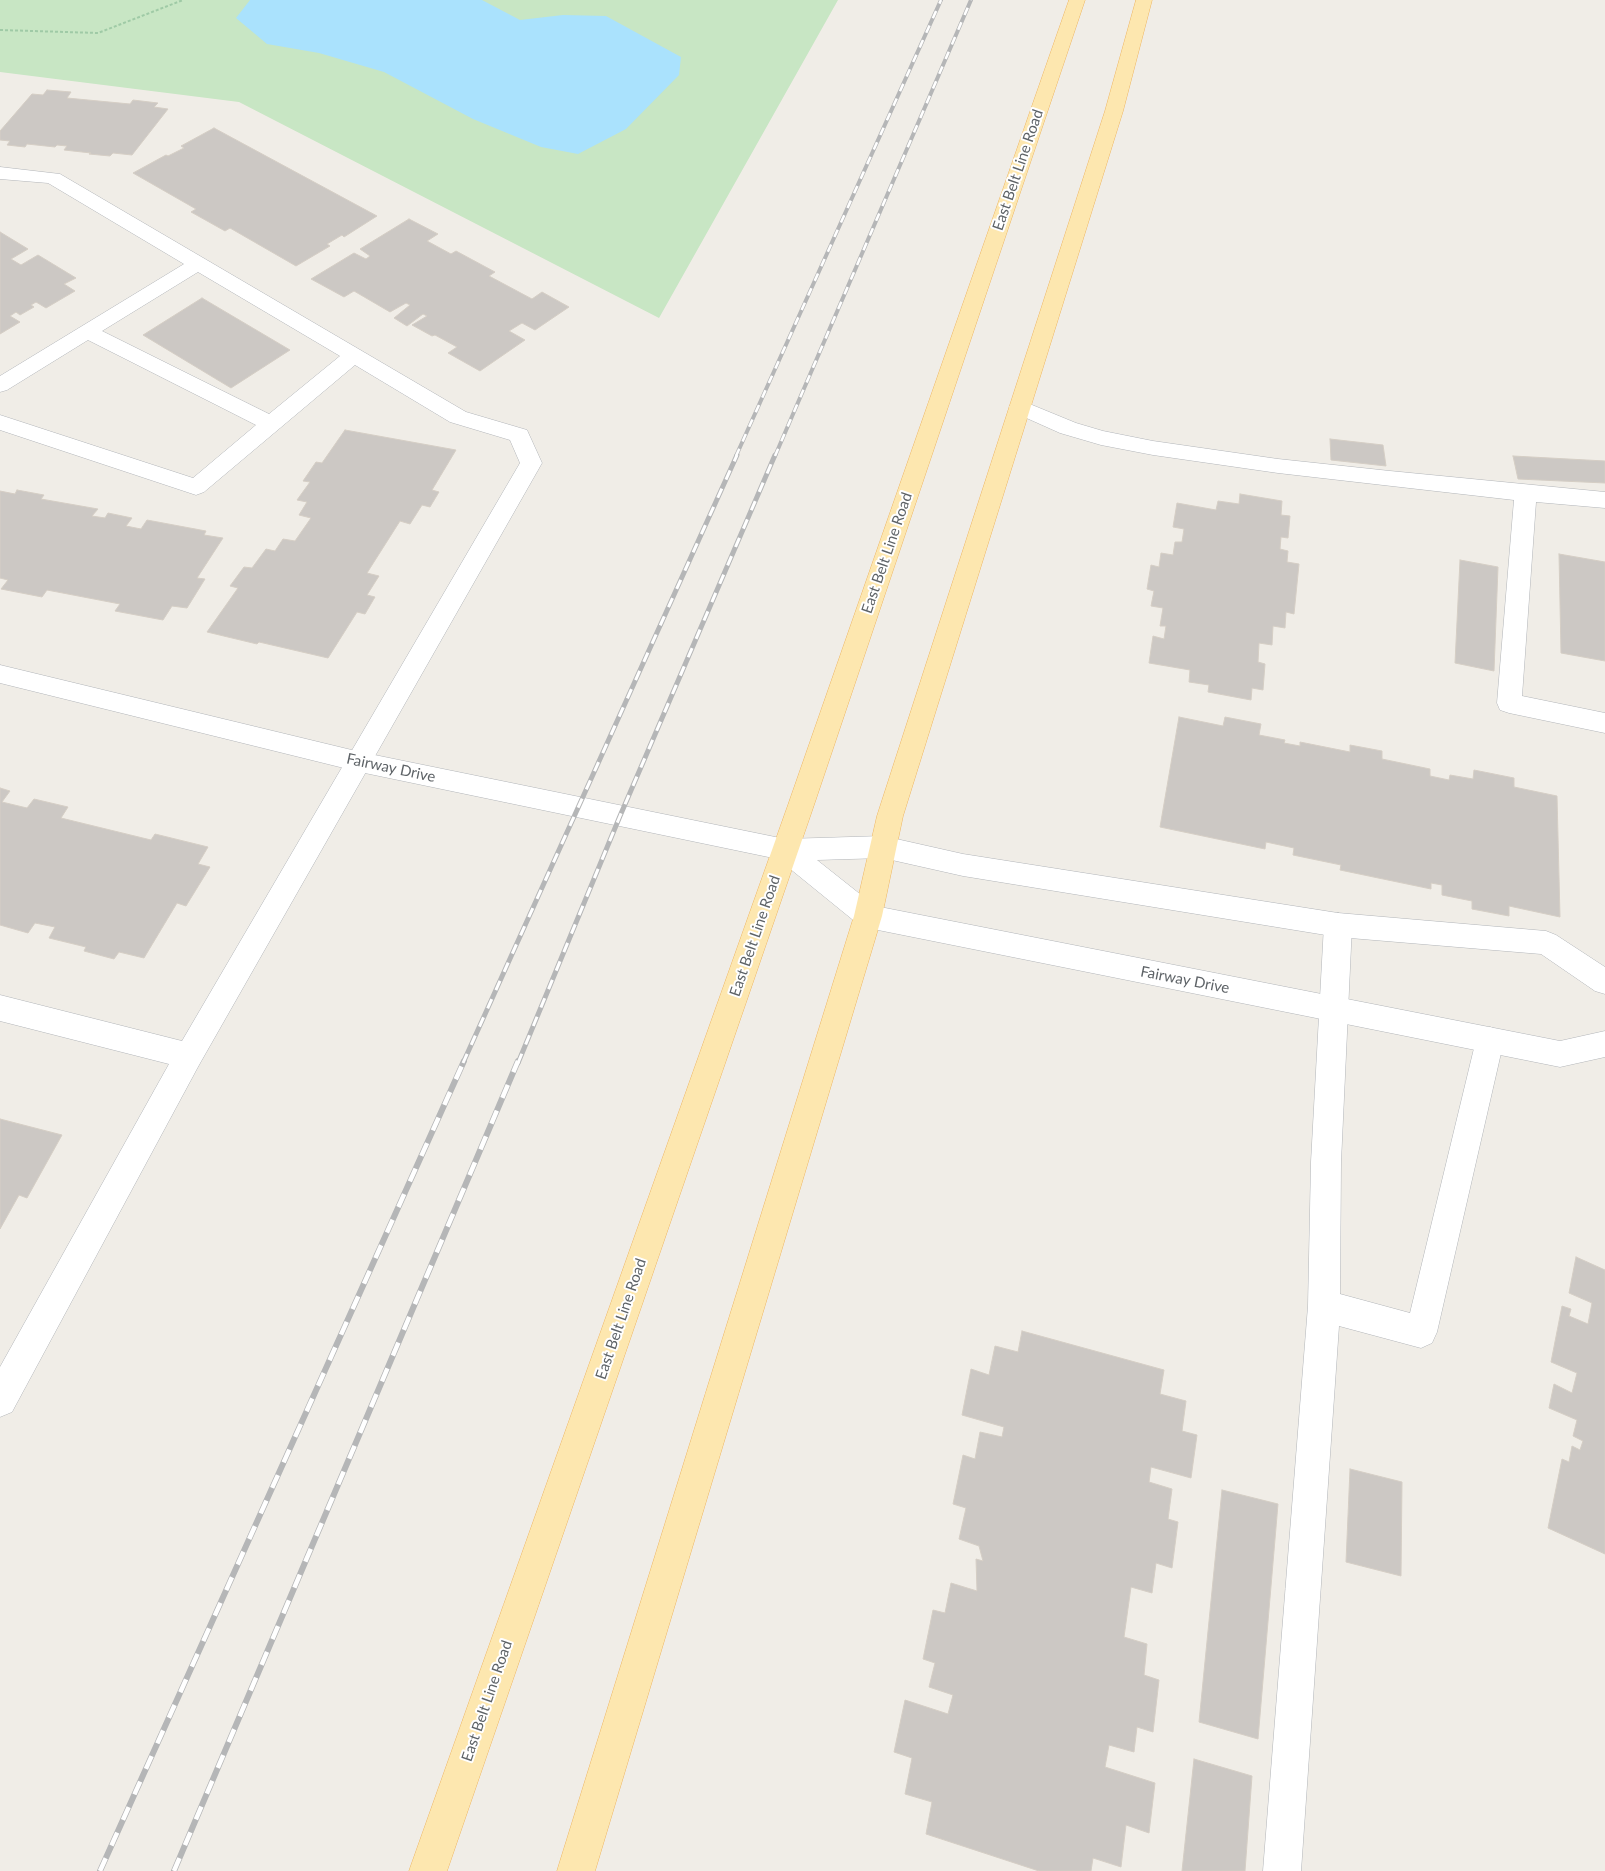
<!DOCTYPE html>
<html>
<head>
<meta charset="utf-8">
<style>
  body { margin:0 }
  canvas { display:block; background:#f0ede7 }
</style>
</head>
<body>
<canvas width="1605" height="1871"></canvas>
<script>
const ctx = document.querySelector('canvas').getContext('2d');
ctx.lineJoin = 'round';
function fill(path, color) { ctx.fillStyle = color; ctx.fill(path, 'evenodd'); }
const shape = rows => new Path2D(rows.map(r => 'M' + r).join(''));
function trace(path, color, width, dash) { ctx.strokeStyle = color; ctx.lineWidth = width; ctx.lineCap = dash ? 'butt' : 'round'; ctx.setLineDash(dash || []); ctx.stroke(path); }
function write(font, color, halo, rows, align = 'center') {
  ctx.font = font + ' Lato,sans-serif'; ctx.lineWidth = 4; ctx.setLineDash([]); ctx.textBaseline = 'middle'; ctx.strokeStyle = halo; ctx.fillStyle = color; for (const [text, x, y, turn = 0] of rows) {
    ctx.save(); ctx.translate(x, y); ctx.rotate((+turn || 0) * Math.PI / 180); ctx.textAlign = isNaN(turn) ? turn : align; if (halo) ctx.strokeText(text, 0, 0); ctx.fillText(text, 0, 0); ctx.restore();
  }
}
fill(shape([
  [0,0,838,0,659,318,239,102,0,72]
]), '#c8e6c4');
fill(shape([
  [250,0,482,0,520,20,563,15,606,16,681,57,679,75,626,129,578,154,541,147,473,119,384,72,319,53,267,44,236,18]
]), '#aae2fd');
const building = shape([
  [47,90,71,92,67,98,130,104,133,100,158,103,154,107,168,109,132,155,113,153,110,156,89,154,91,153,64,150,67,146,57,145,55,147,27,144,25,147,7,145,10,141,0,140,0,131,32,94,43,95,47,90],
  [214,128,377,216,344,237,342,235,327,244,330,246,296,266,230,228,225,231,191,212,196,209,133,173,166,155,168,156,184,148,181,146,214,128],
  [409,219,438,234,427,241,451,254,456,251,495,272,489,276,532,299,542,292,569,307,535,330,522,323,509,331,525,340,480,371,448,353,457,347,435,335,432,336,412,325,427,316,423,314,407,326,394,318,410,305,406,303,390,312,354,291,344,297,311,279,354,253,366,259,370,256,360,249,409,219],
  [0,232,28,249,11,259,21,265,38,255,76,278,64,284,75,291,46,308,36,302,31,305,34,307,20,315,16,312,10,316,20,322,0,334,0,232],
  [202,298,290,350,231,388,143,335,202,298],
  [345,430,456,450,432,490,439,492,430,507,422,505,410,524,400,521,367,573,379,576,367,595,375,597,365,614,357,612,328,658,259,642,257,644,207,632,238,588,230,586,244,567,252,568,266,549,275,551,283,539,295,541,311,518,299,515,307,502,297,500,310,482,303,481,316,462,322,463,345,430],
  [1330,439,1383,445,1386,466,1331,460,1330,439],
  [1513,456,1605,461,1605,483,1518,479,1513,456],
  [17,490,44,495,41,499,98,509,92,516,105,518,108,513,132,518,126,526,141,529,147,520,206,531,204,535,223,538,197,578,205,579,187,608,172,606,163,620,115,611,120,604,47,590,42,597,1,589,8,580,0,578,0,491,15,494,17,490],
  [1240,494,1282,501,1281,515,1290,516,1288,538,1281,537,1280,549,1288,551,1287,562,1299,564,1294,614,1286,612,1285,628,1273,626,1272,645,1259,643,1258,662,1265,664,1263,690,1252,688,1251,700,1208,692,1209,685,1189,682,1190,670,1149,663,1153,636,1164,639,1166,626,1160,626,1163,608,1151,606,1154,591,1147,589,1151,565,1159,567,1161,553,1173,555,1175,542,1182,542,1184,529,1173,527,1177,503,1216,510,1218,501,1239,504,1240,494],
  [1559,554,1605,562,1605,661,1561,653,1559,554],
  [1460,560,1498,567,1494,671,1455,663,1460,560],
  [1179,717,1223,726,1225,717,1261,724,1259,735,1285,740,1284,743,1300,746,1300,742,1350,752,1350,745,1382,751,1382,759,1430,769,1430,776,1449,780,1450,775,1473,779,1474,770,1514,778,1514,787,1557,796,1560,917,1509,906,1509,916,1472,909,1472,901,1442,895,1442,885,1431,883,1431,889,1340,870,1341,865,1293,855,1294,848,1266,842,1265,849,1160,827,1179,717],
  [0,788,10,791,2,802,27,808,34,799,68,807,61,818,151,840,155,834,208,847,198,864,210,867,186,906,177,903,144,958,119,952,114,959,84,951,86,947,49,938,55,927,35,923,28,933,0,925,0,788],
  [0,1119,62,1135,27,1198,19,1195,0,1229,0,1119],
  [1576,1257,1605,1270,1605,1554,1548,1528,1562,1459,1569,1462,1572,1446,1580,1450,1583,1441,1573,1436,1577,1420,1549,1408,1554,1384,1572,1393,1577,1373,1551,1362,1562,1306,1571,1309,1569,1316,1588,1324,1592,1303,1569,1293,1576,1257],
  [1022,1331,1164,1370,1160,1394,1186,1401,1182,1431,1197,1435,1191,1478,1151,1467,1149,1482,1172,1489,1168,1519,1178,1522,1172,1568,1156,1563,1152,1593,1131,1587,1124,1637,1147,1644,1144,1675,1159,1680,1153,1732,1137,1727,1134,1752,1109,1745,1105,1767,1155,1783,1149,1833,1126,1825,1121,1867,1093,1858,1091,1871,1039,1871,926,1834,932,1802,905,1794,912,1758,894,1752,905,1700,948,1714,953,1695,929,1687,935,1663,923,1659,933,1610,945,1613,951,1583,977,1591,976,1559,983,1561,979,1546,959,1539,966,1508,953,1504,963,1455,975,1459,980,1432,1002,1437,1004,1427,962,1415,971,1369,989,1375,995,1346,1018,1352,1022,1331],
  [1350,1469,1402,1482,1401,1576,1346,1562,1350,1469],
  [1222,1490,1278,1504,1258,1739,1199,1722,1222,1490],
  [1194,1759,1252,1776,1245,1871,1182,1871,1194,1759]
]);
fill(building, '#ccc8c4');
trace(building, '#d5cec5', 1);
const lane = shape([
  [0,167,60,174,466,412,527,430,542,463,199,1065,12,1412,0,1417,0,1367,169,1064,0,1021,0,995,182,1041,520,463,510,440,450,422,355,365,204,492,196,495,0,430,0,415,193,478,256,425,88,340,7,390,0,392,0,376,184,264,48,183,0,179,0,167],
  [198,272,340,356,269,414,102,331,198,272],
  [1020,400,1076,423,1103,431,1153,441,1278,459,1390,471,1605,492,1605,508,1536,502,1522,696,1605,713,1605,733,1509,713,1500,710,1497,703,1514,500,1278,473,1153,455,1101,445,1060,433,1013,412,1009,407,1013,402,1020,400],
  [1338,913,1348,917,1352,925,1341,1162,1340,1294,1410,1313,1476,1040,1480,1031,1490,1027,1500,1031,1504,1040,1437,1332,1432,1343,1421,1348,1339,1326,1301,1871,1263,1871,1308,1306,1311,1162,1324,925,1328,917,1338,913]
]);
const street = shape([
  [0,665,360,752,785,839,883,836,963,854,1338,913,1546,931,1556,935,1605,967,1605,994,1595,991,1541,954,1338,937,963,876,883,858,817,860,875,906,1560,1041,1605,1031,1605,1057,1560,1067,868,928,858,924,778,859,360,772,0,683,0,665]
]);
const primary = shape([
  [1069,0,1085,0,814,805,447,1871,409,1871,788,805,1069,0],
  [1136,0,1152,0,1123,111,903,816,882,916,595,1871,557,1871,854,916,877,816,1105,111,1136,0]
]);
trace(lane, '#b2b5b9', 1);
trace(street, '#b2b5b9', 1);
trace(primary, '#eeb662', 1);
trace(shape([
  [0,30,98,33,183,0]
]), '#9fcaa6', 2, [3, 2]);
fill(lane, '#fff');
fill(street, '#fff');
fill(primary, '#fde7af');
const railFar2 = shape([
  [736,456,941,0],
  [775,456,971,0]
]);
const railFar1 = shape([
  [463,1063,737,455],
  [518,1063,620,816,775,455]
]);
const rail = shape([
  [100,1871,464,1061],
  [174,1871,518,1061]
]);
trace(railFar2, '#b5b6b7', 4);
trace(railFar1, '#b5b6b7', 5);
trace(rail, '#b5b6b7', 6);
trace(railFar2, '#fff', 2.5, [8]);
trace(railFar1, '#fff', 3, [10]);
trace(rail, '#fff', 4.5, [14]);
write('15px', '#5e6367', '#fff', [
  ["East Belt Line Road",1018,170,-71],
  ["East Belt Line Road",887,553,-71],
  ["Fairway Drive",391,768,12],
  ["East Belt Line Road",755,936,-71],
  ["Fairway Drive",1185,980,11],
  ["East Belt Line Road",621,1319,-71],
  ["East Belt Line Road",487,1701,-71]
]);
</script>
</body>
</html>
